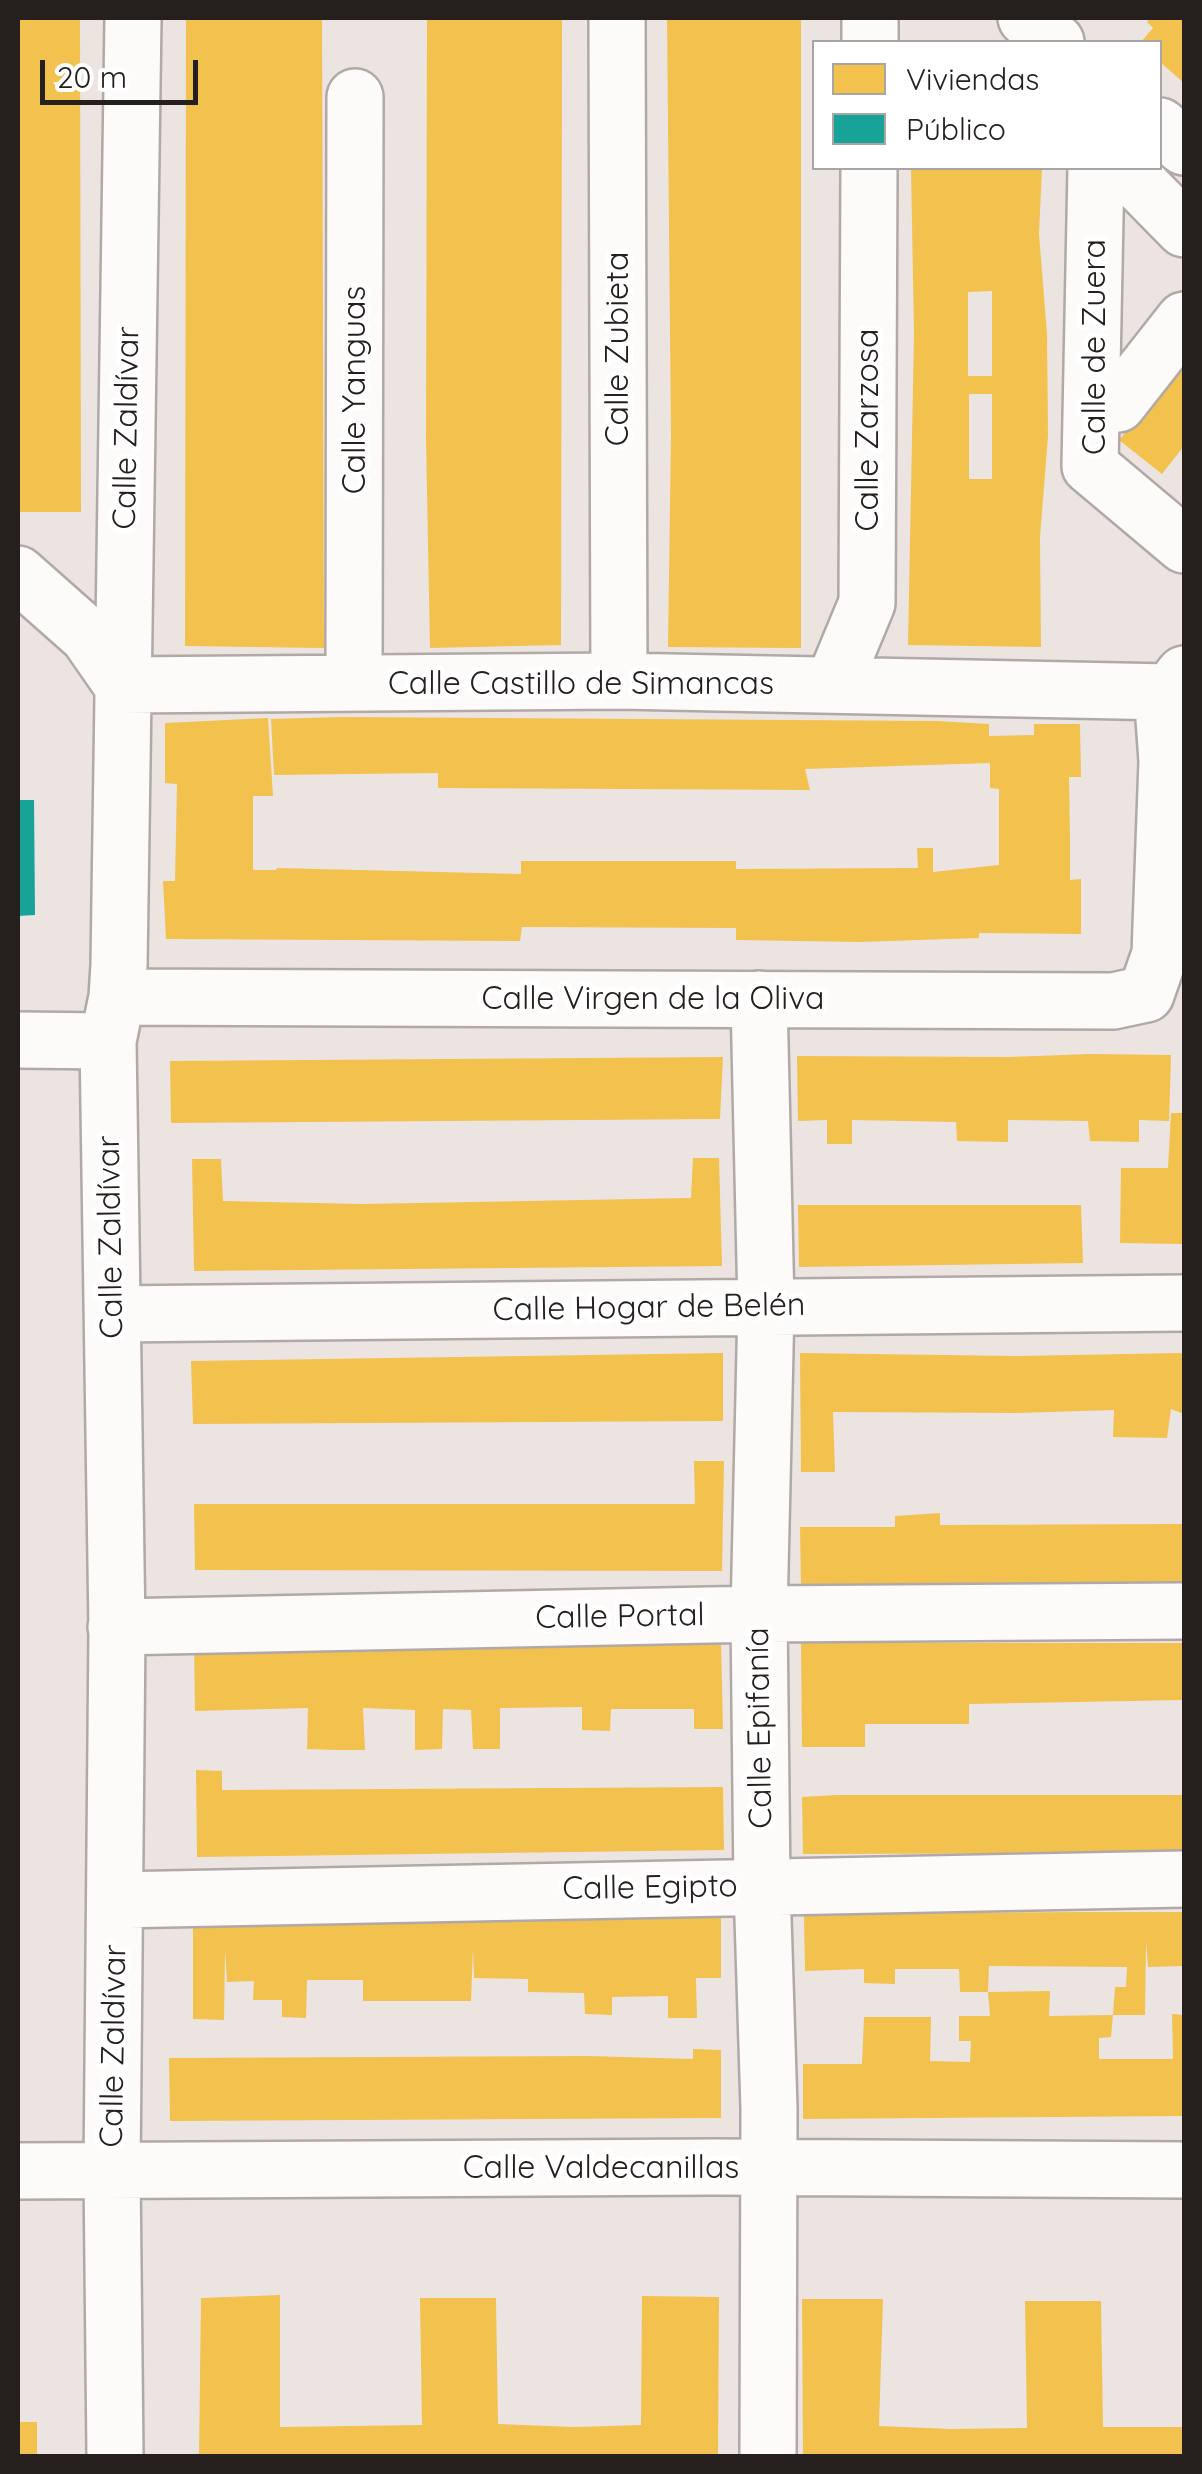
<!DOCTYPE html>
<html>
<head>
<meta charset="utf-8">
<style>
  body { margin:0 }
  #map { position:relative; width:1202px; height:2474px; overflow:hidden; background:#ece4e1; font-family:Quicksand,sans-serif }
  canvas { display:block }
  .frame { position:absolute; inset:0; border:20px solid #25201d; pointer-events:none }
  .legend { position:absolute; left:812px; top:40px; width:350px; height:130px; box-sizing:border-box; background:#fff; border:2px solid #a8a6a5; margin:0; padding:12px 18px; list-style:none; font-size:30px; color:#25201d }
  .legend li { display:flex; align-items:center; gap:20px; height:50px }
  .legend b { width:50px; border:2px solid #a8a6a5 }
  .scale { position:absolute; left:40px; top:60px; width:158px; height:45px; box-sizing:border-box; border:5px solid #25201d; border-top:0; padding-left:12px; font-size:30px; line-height:35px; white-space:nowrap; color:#25201d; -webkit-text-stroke:8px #fff; paint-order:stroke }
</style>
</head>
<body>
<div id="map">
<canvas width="1202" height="2474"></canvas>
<div class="frame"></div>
<ul class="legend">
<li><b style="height:28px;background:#f2c14e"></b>Viviendas</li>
<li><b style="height:28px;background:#17a398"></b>Público</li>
</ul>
<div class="scale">20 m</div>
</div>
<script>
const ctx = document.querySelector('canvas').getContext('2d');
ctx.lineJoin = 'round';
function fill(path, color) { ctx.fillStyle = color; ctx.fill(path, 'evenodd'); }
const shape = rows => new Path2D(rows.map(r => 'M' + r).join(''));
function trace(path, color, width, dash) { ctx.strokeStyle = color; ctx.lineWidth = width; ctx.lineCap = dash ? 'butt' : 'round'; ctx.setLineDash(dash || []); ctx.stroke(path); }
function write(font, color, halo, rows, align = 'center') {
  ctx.font = font + ' Quicksand,sans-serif'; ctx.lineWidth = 10; ctx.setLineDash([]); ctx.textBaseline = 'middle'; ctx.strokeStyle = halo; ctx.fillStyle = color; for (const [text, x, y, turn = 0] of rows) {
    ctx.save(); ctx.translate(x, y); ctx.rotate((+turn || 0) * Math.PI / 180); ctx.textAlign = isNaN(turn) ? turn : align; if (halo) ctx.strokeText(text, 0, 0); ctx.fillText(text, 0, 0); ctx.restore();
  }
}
fill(shape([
  [18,18,80,18,81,512,18,512],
  [186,18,322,18,324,648,185,646],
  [427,18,562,18,561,645,430,648,426,439],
  [667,18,801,18,801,648,668,647,671,435],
  [1150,18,1184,18,1184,83,1160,62,1160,42,1141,42,1153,28,1147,22],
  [911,168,1042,168,1039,234,1047,334,1048,436,1040,537,1041,647,908,645,914,334],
  [992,291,992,376,968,376,968,292],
  [969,394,992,394,992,479,969,479],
  [1184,363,1184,446,1162,474,1119,440],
  [342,717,937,721,989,724,989,736,1034,735,1034,724,1080,724,1081,777,1069,777,1070,837,1070,880,1081,879,1081,934,979,933,979,938,859,942,736,940,736,928,522,927,520,941,166,939,163,881,175,881,177,784,165,783,165,723,268,718,273,796,253,796,253,870,276,870,277,868,521,874,521,861,736,861,736,869,918,868,917,848,933,848,933,872,999,865,999,789,990,788,990,763,805,769,810,790,438,788,438,773,274,775,271,719],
  [1090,1054,1171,1055,1169,1121,1139,1120,1139,1142,1090,1141,1088,1121,1008,1120,1008,1142,957,1141,956,1122,852,1120,852,1144,827,1144,827,1120,798,1121,797,1056,1009,1057],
  [723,1057,720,1119,171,1123,170,1061],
  [1171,1113,1184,1113,1184,1244,1120,1243,1121,1168,1168,1168],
  [693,1158,719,1158,722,1266,194,1271,192,1159,221,1159,223,1201,362,1204,691,1198],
  [798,1205,1081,1205,1083,1263,799,1267],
  [723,1353,723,1421,193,1424,191,1361],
  [800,1353,1017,1356,1180,1353,1184,1354,1184,1414,1171,1409,1167,1438,1113,1437,1114,1410,1017,1413,833,1412,835,1472,801,1472],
  [694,1461,724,1461,722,1571,195,1570,194,1504,695,1504],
  [940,1513,940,1525,1184,1524,1184,1583,1031,1583,801,1588,800,1527,895,1527,895,1516],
  [721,1642,723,1729,694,1729,694,1709,611,1709,610,1731,582,1730,582,1707,500,1708,500,1749,473,1749,471,1710,443,1709,442,1749,415,1750,415,1710,363,1708,365,1750,336,1750,307,1749,308,1708,195,1711,194,1646],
  [801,1643,1184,1643,1184,1700,969,1704,969,1724,865,1724,865,1747,802,1747],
  [196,1770,222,1771,222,1790,723,1787,724,1850,197,1857],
  [836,1795,1184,1795,1184,1853,803,1854,802,1797],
  [1086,1912,1184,1912,1184,1966,1148,1967,1146,1940,1145,2015,1113,2015,1111,2037,1099,2038,1099,2059,1173,2059,1172,2014,1184,2015,1184,2116,803,2119,803,2064,862,2064,864,2017,931,2017,930,2061,970,2062,971,2041,959,2041,959,2016,990,2016,988,1992,1050,1991,1049,2016,1113,2015,1115,1987,1126,1987,1127,1967,989,1966,988,1992,960,1992,959,1969,895,1969,895,1984,864,1983,864,1969,805,1971,804,1914],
  [721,1913,721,1978,696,1978,697,2018,668,2018,668,1996,612,1997,612,2015,585,2014,584,1993,528,1992,528,1979,474,1978,473,1948,471,2001,363,2001,363,1980,307,1980,306,2018,282,2017,282,2000,253,2000,254,1981,227,1982,225,1950,224,2020,193,2019,193,1915],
  [693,2049,721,2050,721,2118,170,2121,169,2058,587,2056,693,2059],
  [280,2295,280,2427,422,2425,420,2298,496,2298,498,2424,574,2427,641,2425,642,2296,719,2297,718,2456,199,2456,201,2298],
  [802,2299,883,2299,879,2426,950,2429,1027,2428,1025,2301,1101,2301,1103,2427,1184,2427,1184,2456,803,2456],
  [18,2422,37,2422,37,2456,18,2456]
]), '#f2c14e');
fill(shape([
  [18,800,34,800,35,915,18,916]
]), '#17a398');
const street = shape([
  [617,18,619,681],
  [1026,18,1056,42],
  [870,42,870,18],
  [1160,126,1184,147],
  [1096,168,1090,466,1184,545],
  [1132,176,1184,229],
  [1118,404,1184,320],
  [18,574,88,636,122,685,619,681,1170,692,1184,674],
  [354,683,355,97],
  [833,685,867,603,869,168],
  [117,997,1113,1001,1146,994,1160,954,1167,761,1162,691],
  [759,999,766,1306,759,1614,762,1886,769,2108,768,2456],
  [18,1040,108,1041],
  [113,1314,1184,1303],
  [116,1627,759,1614,1184,1611],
  [116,1900,1184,1879],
  [18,2171,715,2167,1184,2170],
  [115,2456,112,2172,117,1628,108,1041,117,997,119,965,133,18]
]);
trace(street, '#b0a9a7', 60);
trace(street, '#fcfbfa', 55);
write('32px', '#25201d', '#fff', [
  ["Calle de Zuera",1095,347,-90],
  ["Calle Zubieta",618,349,-90],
  ["Calle Yanguas",355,390,-90],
  ["Calle Zaldívar",127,428,-89],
  ["Calle Zarzosa",868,430,-90],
  ["Calle Castillo de Simancas",581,684],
  ["Calle Virgen de la Oliva",653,999],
  ["Calle Zaldívar",111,1237,-91],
  ["Calle Hogar de Belén",649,1308,-1],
  ["Calle Portal",620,1617,-1],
  ["Calle Epifanía",760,1728,-91],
  ["Calle Egipto",650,1888,-1],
  ["Calle Zaldívar",114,2046,-89],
  ["Calle Valdecanillas",601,2168]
]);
</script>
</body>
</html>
